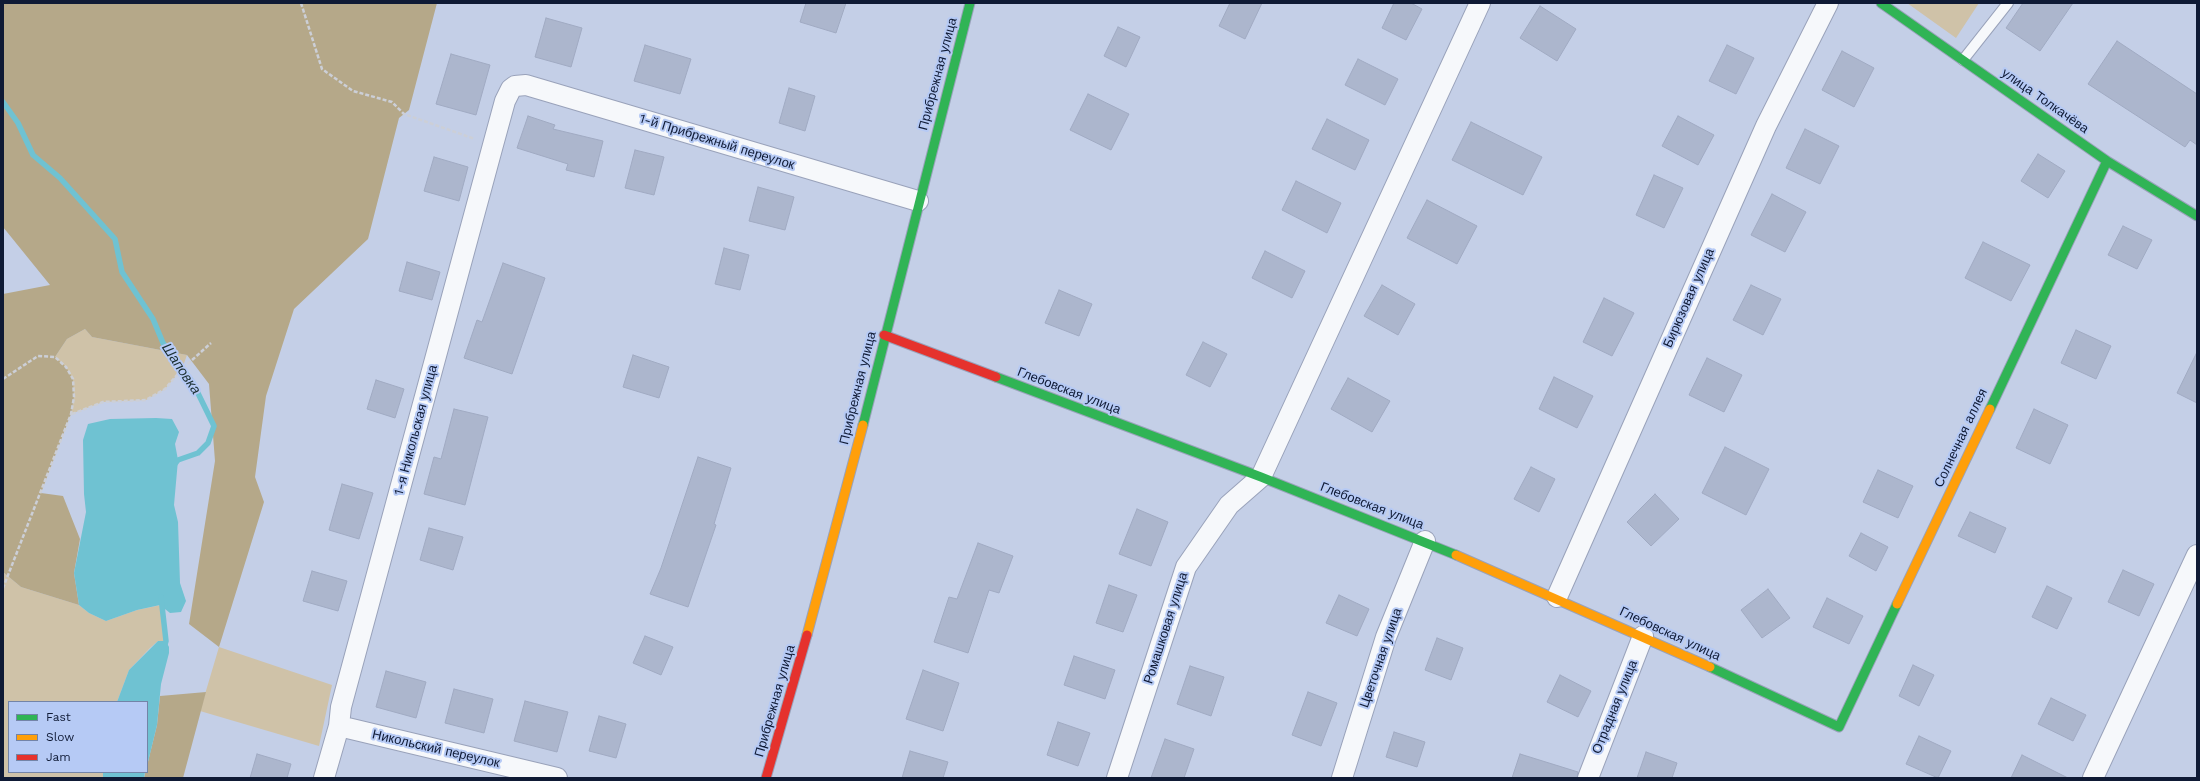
<!DOCTYPE html>
<html>
<head>
<meta charset="utf-8">
<style>
  body { margin:0 }
  #map { position:relative; width:2200px; height:781px; overflow:hidden; background:#c4cfe7; font-family:"Work Sans",sans-serif }
  canvas { display:block }
  .frame { position:absolute; inset:0; border:4px solid #0f1a35; pointer-events:none }
  .legend { position:absolute; left:8px; top:701px; width:140px; height:72px; box-sizing:border-box; background:#b6caf5; border:1px solid #7384a8; margin:0; padding:5px 7px; list-style:none; font-size:12px; color:#0f1a35 }
  .legend li { display:flex; align-items:center; gap:8px; height:20px }
  .legend b { width:20px; border:1px solid #7384a8 }
</style>
</head>
<body>
<div id="map">
<canvas width="2200" height="781"></canvas>
<div class="frame"></div>
<ul class="legend">
<li><b style="height:5px;background:#30b455"></b>Fast</li>
<li><b style="height:5px;background:#ff9f0a"></b>Slow</li>
<li><b style="height:5px;background:#e5322d"></b>Jam</li>
</ul>
</div>
<script>
const ctx = document.querySelector('canvas').getContext('2d');
ctx.lineJoin = 'round';
function fill(path, color) { ctx.fillStyle = color; ctx.fill(path, 'evenodd'); }
const shape = rows => new Path2D(rows.map(r => 'M' + r).join(''));
function trace(path, color, width, dash) { ctx.strokeStyle = color; ctx.lineWidth = width; ctx.lineCap = dash ? 'butt' : 'round'; ctx.setLineDash(dash || []); ctx.stroke(path); }
function write(font, color, halo, rows, align = 'center') {
  ctx.font = font + ' "Work Sans",sans-serif'; ctx.lineWidth = 4; ctx.setLineDash([]); ctx.textBaseline = 'middle'; ctx.strokeStyle = halo; ctx.fillStyle = color; for (const [text, x, y, turn = 0] of rows) {
    ctx.save(); ctx.translate(x, y); ctx.rotate((+turn || 0) * Math.PI / 180); ctx.textAlign = isNaN(turn) ? turn : align; if (halo) ctx.strokeText(text, 0, 0); ctx.fillText(text, 0, 0); ctx.restore();
  }
}
fill(shape([
  [1907,3,1979,3,1956,38],
  [85,329,92,337,187,355,182,369,165,389,146,400,103,402,71,414,74,397,55,357,67,339],
  [3,572,21,587,79,605,89,613,106,621,137,610,161,605,166,641,158,641,150,648,129,670,117,702,9,702,9,772,103,772,103,778,3,778],
  [219,647,332,685,319,746,200,711]
]), '#cfc2a8');
fill(shape([
  [3,3,437,3,409,110,399,118,368,239,294,309,266,396,255,477,264,502,219,647,189,624,215,461,209,384,187,355,92,337,85,329,67,339,55,357,66,367,73,379,74,397,71,414,41,493,63,496,80,539,74,573,79,605,21,587,3,572,3,294,50,285,3,227],
  [206,692,183,778,144,778,157,725,160,696]
]), '#b5a889');
fill(shape([
  [156,418,172,419,179,432,175,444,178,460,174,505,178,522,180,583,186,601,181,612,170,613,160,605,137,610,106,621,89,613,79,605,74,573,86,512,84,494,83,440,88,424,110,419],
  [158,641,166,641,169,647,169,653,161,684,157,725,147,766,147,702,117,702,129,670],
  [103,772,145,772,144,778,103,778]
]), '#6fc2d2');
trace(shape([
  [3,102,18,123,33,155,60,178,115,239,122,272,153,319,163,343,193,383,214,426,208,443,198,453,178,460,174,465],
  [161,597,166,641,164,648]
]), '#6fc2d2', 5.5);
const building = shape([
  [806,3,846,3,836,33,800,22,806,3],
  [1230,3,1262,3,1245,39,1219,26,1230,3],
  [1394,3,1411,3,1422,9,1406,40,1382,28,1394,3],
  [2023,3,2073,3,2040,51,2006,28,2023,3],
  [1540,6,1576,29,1557,61,1520,38,1540,6],
  [546,18,582,28,571,67,535,57,546,18],
  [1118,27,1140,37,1126,67,1104,56,1118,27],
  [2117,41,2197,94,2197,145,2190,140,2185,147,2088,84,2117,41],
  [645,45,691,59,680,94,634,81,645,45],
  [1727,45,1754,58,1736,94,1709,81,1727,45],
  [1842,51,1874,68,1854,107,1822,90,1842,51],
  [451,54,490,65,476,115,436,104,451,54],
  [1358,59,1398,79,1385,105,1345,85,1358,59],
  [789,88,815,96,805,131,779,123,789,88],
  [1088,94,1129,114,1111,150,1070,130,1088,94],
  [528,116,555,125,553,129,603,141,594,177,566,170,568,164,517,148,528,116],
  [1678,116,1714,135,1698,165,1662,146,1678,116],
  [1327,119,1369,140,1355,170,1312,149,1327,119],
  [1471,122,1542,157,1523,195,1452,160,1471,122],
  [1805,129,1839,146,1820,184,1786,168,1805,129],
  [635,150,664,157,654,195,625,188,635,150],
  [2038,154,2065,171,2048,198,2021,181,2038,154],
  [434,157,468,167,459,201,424,191,434,157],
  [1654,175,1683,188,1664,228,1636,215,1654,175],
  [1296,181,1341,203,1327,233,1282,210,1296,181],
  [758,187,794,197,785,230,749,221,758,187],
  [1772,194,1806,212,1785,252,1751,235,1772,194],
  [1427,200,1477,226,1457,264,1407,238,1427,200],
  [2123,226,2152,240,2137,269,2108,255,2123,226],
  [1983,242,2030,265,2011,301,1965,278,1983,242],
  [724,248,749,255,740,290,715,284,724,248],
  [1265,251,1305,271,1292,298,1252,278,1265,251],
  [407,262,440,272,432,300,399,291,407,262],
  [503,263,545,278,512,374,464,358,477,320,482,322,503,263],
  [1382,285,1415,304,1398,335,1364,316,1382,285],
  [1751,285,1781,299,1763,335,1733,320,1751,285],
  [1059,290,1092,304,1079,336,1045,323,1059,290],
  [1604,298,1634,313,1612,356,1583,342,1604,298],
  [2076,330,2111,346,2096,379,2061,363,2076,330],
  [1203,342,1227,354,1210,387,1186,375,1203,342],
  [2197,352,2197,403,2177,393,2197,352],
  [633,355,669,367,659,398,623,387,633,355],
  [1707,358,1742,375,1724,412,1689,395,1707,358],
  [1554,377,1593,396,1577,428,1539,409,1554,377],
  [1348,378,1390,401,1372,432,1331,409,1348,378],
  [376,380,404,389,395,418,367,409,376,380],
  [454,409,488,417,465,505,424,494,434,457,441,459,454,409],
  [2034,409,2068,425,2050,464,2016,448,2034,409],
  [1725,447,1769,469,1746,515,1702,493,1725,447],
  [698,457,731,468,714,524,716,525,688,607,650,594,661,568,698,457],
  [1531,467,1555,479,1539,512,1514,499,1531,467],
  [1878,470,1913,486,1898,518,1863,502,1878,470],
  [342,484,373,493,359,539,329,530,342,484],
  [1655,494,1679,519,1651,546,1627,522,1655,494],
  [1137,509,1168,522,1151,566,1119,554,1137,509],
  [1970,512,2006,528,1995,553,1958,536,1970,512],
  [429,528,463,537,453,570,420,560,429,528],
  [1861,533,1888,547,1876,571,1849,556,1861,533],
  [978,543,1013,556,999,593,989,590,968,653,934,642,949,597,957,599,978,543],
  [2123,570,2154,584,2139,616,2108,602,2123,570],
  [312,571,347,581,338,611,303,601,312,571],
  [1109,585,1137,595,1123,632,1096,623,1109,585],
  [2047,586,2072,598,2057,629,2032,617,2047,586],
  [1768,589,1790,618,1762,638,1741,610,1768,589],
  [1339,595,1369,609,1357,636,1326,623,1339,595],
  [1827,598,1863,616,1849,644,1813,627,1827,598],
  [645,636,673,647,661,675,633,663,645,636],
  [1437,638,1463,648,1451,680,1425,670,1437,638],
  [1074,656,1115,670,1105,699,1064,685,1074,656],
  [1913,665,1934,675,1919,706,1899,696,1913,665],
  [1190,666,1224,677,1211,716,1177,704,1190,666],
  [923,670,959,683,943,731,906,719,923,670],
  [386,671,426,682,416,718,376,707,386,671],
  [1560,675,1591,691,1578,717,1547,702,1560,675],
  [454,689,493,699,484,733,445,723,454,689],
  [1308,692,1337,703,1321,746,1292,735,1308,692],
  [2051,698,2086,715,2073,741,2038,724,2051,698],
  [525,701,568,712,557,752,514,741,525,701],
  [599,716,626,724,616,758,589,751,599,716],
  [1058,722,1090,733,1078,766,1047,755,1058,722],
  [1394,732,1425,742,1417,767,1386,757,1394,732],
  [1919,736,1951,751,1938,778,1906,764,1919,736],
  [1165,739,1194,749,1184,778,1151,778,1165,739],
  [910,751,948,762,943,778,902,778,910,751],
  [1646,752,1677,763,1672,778,1637,778,1646,752],
  [257,754,291,764,287,778,250,778,257,754],
  [1520,754,1578,772,1577,778,1512,778,1520,754],
  [2022,755,2068,778,2011,778,2022,755]
]);
fill(building, '#acb6cd');
trace(building, '#a0aac2', 1);
const lane = shape([
  [1963,60,2008,3]
]);
const street = shape([
  [1557,597,1766,126,1828,3],
  [339,726,557,778],
  [324,778,339,726,341,707,493,145,505,101,511,89,515,86,526,85,918,201],
  [1117,778,1186,567,1229,505,1261,477,1480,3],
  [1342,778,1386,637,1425,541],
  [1588,778,1643,636],
  [2093,778,2197,555]
]);
const fast = shape([
  [1881,3,2107,161,2197,216],
  [996,377,1261,477,1456,555],
  [1990,409,2107,161],
  [863,425,970,3],
  [1710,667,1839,727,1897,604]
]);
const slow = shape([
  [1456,555,1710,667],
  [1897,604,1990,409],
  [807,635,863,425]
]);
const jam = shape([
  [884,335,996,377],
  [766,778,807,635]
]);
trace(lane, '#99a2ba', 12);
trace(street, '#99a2ba', 22);
trace(fast, '#99a2ba', 11);
trace(slow, '#99a2ba', 11);
trace(jam, '#99a2ba', 11);
trace(shape([
  [301,3,322,69,353,91,392,102,404,114,475,139],
  [3,379,38,356,55,357,66,367,73,379,74,397,71,414,3,588],
  [72,414,103,402,146,400,165,389,182,369,211,343]
]), '#cccfd7', 2.5, [4, 2]);
trace(lane, '#f6f8fb', 10);
trace(street, '#f6f8fb', 20);
trace(fast, '#30b455', 9);
trace(slow, '#ff9f0a', 9);
trace(jam, '#e5322d', 9);
write('13px', '#0f1a35', '#b6caf5', [
  ["Прибрежная улица",938,74,-75],
  ["улица Толкачёва",2045,101,35],
  ["1-й Прибрежный переулок",717,142,17],
  ["Бирюзовая улица",1689,298,-66],
  ["Прибрежная улица",858,388,-76],
  ["Глебовская улица",1069,391,21],
  ["1-я Никольская улица",416,430,-75],
  ["Солнечная аллея",1961,438,-65],
  ["Глебовская улица",1372,506,21],
  ["Ромашковая улица",1166,628,-72],
  ["Глебовская улица",1670,634,25],
  ["Цветочная улица",1381,658,-71],
  ["Прибрежная улица",775,701,-74],
  ["Отрадная улица",1615,707,-68],
  ["Никольский переулок",436,749,13]
]);
write('italic 14px', '#1a2e30', '#b6caf5', [
  ["Шаповка",181,369,56]
]);
</script>
</body>
</html>
